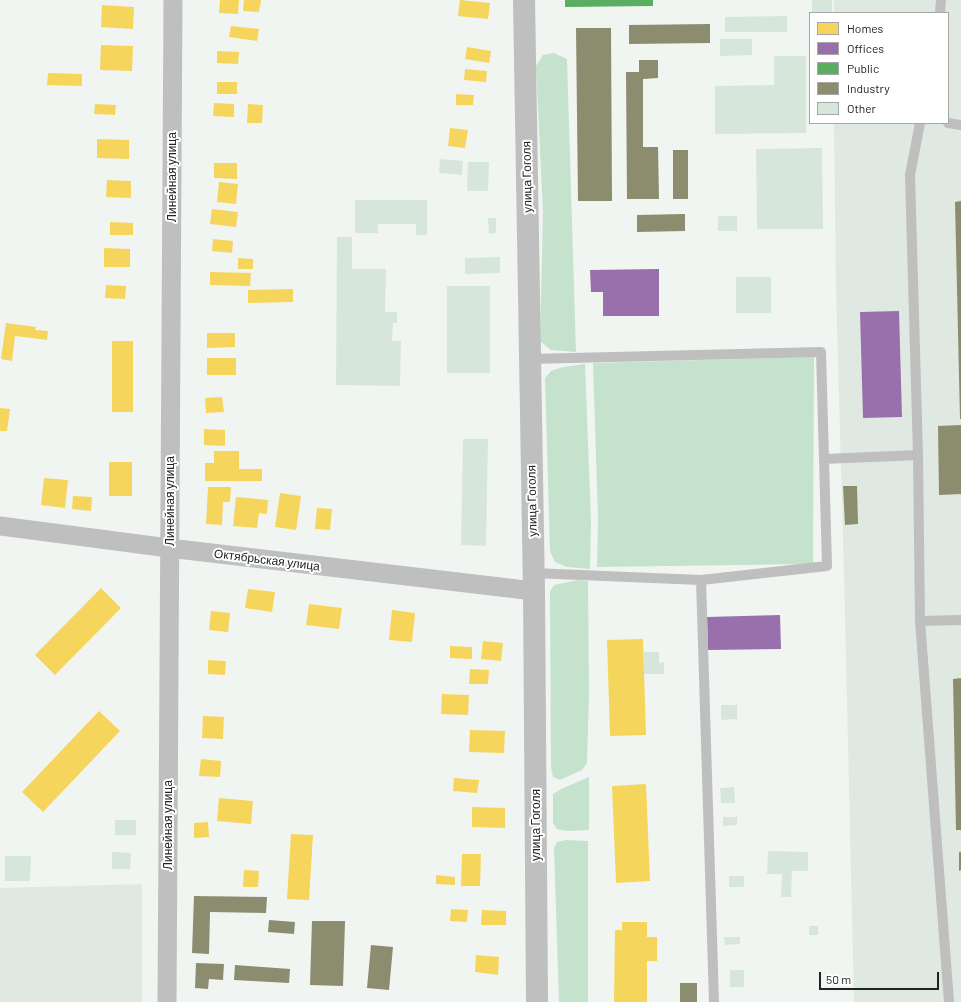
<!DOCTYPE html>
<html>
<head>
<meta charset="utf-8">
<style>
  body { margin:0 }
  #map { position:relative; width:961px; height:1002px; overflow:hidden; background:#f1f5f2; font-family:Barlow,sans-serif }
  canvas { display:block }
  .legend { position:absolute; left:809px; top:12px; width:140px; height:112px; box-sizing:border-box; background:#fff; border:1px solid #a6a7a6; margin:0; padding:5px 7px; list-style:none; font-size:12px; color:#202321 }
  .legend li { display:flex; align-items:center; gap:8px; height:20px }
  .legend b { width:20px; border:1px solid #a6a7a6 }
  .scale { position:absolute; left:819px; top:972px; width:120px; height:18px; box-sizing:border-box; border:2px solid #202321; border-top:0; padding-left:5px; font-size:12px; line-height:14px; white-space:nowrap; color:#202321; -webkit-text-stroke:3px #fff; paint-order:stroke }
</style>
</head>
<body>
<div id="map">
<canvas width="961" height="1002"></canvas>
<ul class="legend">
<li><b style="height:11px;background:#f6d55c"></b>Homes</li>
<li><b style="height:11px;background:#9970ab"></b>Offices</li>
<li><b style="height:11px;background:#5aae61"></b>Public</li>
<li><b style="height:11px;background:#8c8c6e"></b>Industry</li>
<li><b style="height:11px;background:#d7e6db"></b>Other</li>
</ul>
<div class="scale">50 m</div>
</div>
<script>
const ctx = document.querySelector('canvas').getContext('2d');
ctx.lineJoin = 'round';
function fill(path, color) { ctx.fillStyle = color; ctx.fill(path, 'evenodd'); }
const shape = rows => new Path2D(rows.map(r => 'M' + r).join(''));
function trace(path, color, width, dash) { ctx.strokeStyle = color; ctx.lineWidth = width; ctx.lineCap = dash ? 'butt' : 'round'; ctx.setLineDash(dash || []); ctx.stroke(path); }
function write(font, color, halo, rows, align = 'center') {
  ctx.font = font + ' Barlow,sans-serif'; ctx.lineWidth = 4; ctx.setLineDash([]); ctx.textBaseline = 'middle'; ctx.strokeStyle = halo; ctx.fillStyle = color; for (const [text, x, y, turn = 0] of rows) {
    ctx.save(); ctx.translate(x, y); ctx.rotate((+turn || 0) * Math.PI / 180); ctx.textAlign = isNaN(turn) ? turn : align; if (halo) ctx.strokeText(text, 0, 0); ctx.fillText(text, 0, 0); ctx.restore();
  }
}
fill(shape([
  [834,0,961,0,961,1002,854,1002,844,574,836,291,834,123,948,123,948,13,834,13],
  [142,884,142,1002,0,1002,0,888]
]), '#dfe9e1');
fill(shape([
  [554,53,567,59,576,352,551,350,540,341,543,212,536,66,543,55],
  [814,357,813,564,597,567,598,519,593,363],
  [585,364,591,521,590,569,567,567,555,562,550,551,545,378,551,371,563,367],
  [578,580,588,581,589,693,587,763,582,770,560,780,553,777,551,767,550,591,554,585],
  [589,777,589,830,568,831,557,829,553,823,553,794,561,789],
  [566,840,588,841,588,1002,559,1002,554,848,557,842]
]), '#c5e2cd');
fill(shape([
  [220,0,239,0,238,14,219,13],
  [244,0,261,0,259,12,243,11],
  [460,0,490,3,488,19,458,16],
  [102,5,134,7,133,29,101,27],
  [231,26,259,29,257,41,229,37],
  [101,45,133,46,132,71,100,70],
  [467,47,491,51,489,63,465,59],
  [217,51,239,52,238,64,217,63],
  [465,69,487,71,486,82,464,80],
  [48,73,82,74,82,86,47,85],
  [217,82,237,82,237,94,217,94],
  [456,94,474,95,473,105,456,105],
  [214,103,234,104,234,117,213,116],
  [95,104,116,105,115,115,94,114],
  [248,104,263,105,262,123,247,123],
  [450,128,468,130,465,148,448,146],
  [97,139,129,140,129,159,97,158],
  [214,163,237,163,237,179,214,178],
  [107,180,131,181,131,198,106,197],
  [219,182,238,184,236,204,217,202],
  [212,209,238,212,236,227,210,224],
  [110,222,133,223,133,235,110,235],
  [213,239,233,241,232,253,212,251],
  [104,248,130,249,130,267,104,267],
  [238,258,253,259,253,269,238,269],
  [210,272,251,273,250,286,210,285],
  [106,285,126,286,125,299,105,298],
  [293,289,293,302,248,303,248,290],
  [6,323,36,327,35,330,48,331,47,340,15,336,12,361,1,359],
  [207,333,235,333,235,347,207,348],
  [112,341,133,341,133,412,112,412],
  [207,358,236,358,236,375,207,375],
  [222,397,224,412,206,413,205,398],
  [0,408,10,409,7,431,0,431],
  [204,429,225,430,225,446,204,445],
  [214,451,239,451,239,469,262,469,262,481,205,481,205,463,214,463],
  [109,462,132,462,132,496,109,496],
  [44,478,68,480,65,508,41,505],
  [208,487,231,487,230,502,223,502,222,525,206,524],
  [280,493,301,496,296,530,275,527],
  [73,496,92,497,91,511,72,509],
  [236,497,268,500,267,514,259,513,257,528,233,526],
  [317,508,332,509,330,530,315,529],
  [101,588,121,608,55,675,35,655],
  [248,589,275,592,272,612,245,608],
  [309,604,342,608,339,629,306,625],
  [392,610,415,613,412,642,389,640],
  [211,611,230,613,228,632,209,630],
  [643,639,646,735,610,736,607,640],
  [483,641,503,643,501,661,481,659],
  [450,646,472,647,472,659,450,658],
  [208,660,226,661,225,675,208,674],
  [470,669,489,670,488,684,469,684],
  [442,694,469,695,468,715,441,714],
  [99,711,120,731,43,812,22,792],
  [203,716,224,717,223,739,202,738],
  [470,730,505,731,504,753,469,752],
  [201,759,221,761,220,777,199,776],
  [454,778,479,780,477,793,453,791],
  [646,784,650,881,616,883,612,786],
  [219,798,253,801,251,824,217,821],
  [472,807,505,808,505,828,472,827],
  [208,822,209,837,194,838,194,823],
  [291,834,313,835,309,900,287,899],
  [462,854,481,854,480,886,461,886],
  [244,870,259,871,258,887,243,887],
  [436,875,455,877,455,885,436,884],
  [451,909,468,910,467,922,450,921],
  [482,910,506,911,506,925,481,925],
  [622,922,647,922,647,937,657,937,657,961,647,961,647,1002,614,1002,615,930,622,930],
  [476,955,499,957,498,975,475,972]
]), '#f6d55c');
fill(shape([
  [659,269,659,316,603,316,603,292,591,292,590,270],
  [899,311,902,417,863,418,860,312],
  [780,615,781,649,708,650,707,617]
]), '#9970ab');
fill(shape([
  [565,0,653,0,653,6,565,7]
]), '#5aae61');
fill(shape([
  [710,24,710,43,629,44,629,25],
  [576,28,611,28,612,201,578,201],
  [639,60,658,60,658,78,643,79,643,147,658,147,659,199,627,199,626,72,639,72],
  [673,150,688,150,688,199,673,199],
  [961,201,961,419,960,419,955,202],
  [685,214,685,231,637,232,637,215],
  [961,425,961,494,939,495,938,426],
  [843,486,857,486,858,524,845,525],
  [961,678,961,830,956,830,953,679],
  [959,852,961,852,961,870,959,871],
  [194,896,267,897,266,913,210,912,209,954,192,953],
  [269,920,295,922,294,934,268,932],
  [312,921,345,921,343,986,310,985],
  [371,945,393,947,389,990,367,988],
  [196,963,224,964,223,980,209,979,208,989,195,988],
  [235,965,290,969,289,983,234,980],
  [680,983,697,983,697,1002,680,1002]
]), '#8c8c6e');
fill(shape([
  [812,0,832,0,832,13,812,13],
  [787,16,787,32,725,32,725,17],
  [720,39,752,39,752,55,720,56],
  [774,56,806,56,806,133,715,134,715,86,774,85],
  [822,148,823,229,757,229,756,149],
  [440,159,463,161,462,175,439,173],
  [468,162,489,162,488,191,467,191],
  [355,200,427,200,427,235,416,235,416,224,378,224,378,233,355,233],
  [718,216,737,216,737,231,718,231],
  [488,218,496,218,496,233,489,234],
  [337,237,352,237,352,269,386,269,385,312,397,312,397,323,393,323,392,341,401,341,400,386,336,385],
  [500,257,500,273,465,274,465,258],
  [736,277,771,277,771,313,736,313],
  [447,286,490,286,490,373,447,373],
  [463,439,488,439,486,546,461,545],
  [643,652,659,652,659,663,664,662,664,674,644,674],
  [721,705,737,705,737,719,721,720],
  [734,787,735,803,721,803,720,788],
  [723,817,737,817,737,825,723,826],
  [115,820,136,820,136,835,115,835],
  [768,851,808,852,808,871,792,871,791,897,781,897,782,874,767,874],
  [112,852,131,853,130,869,112,869],
  [5,856,31,856,30,881,5,881],
  [729,876,744,876,744,887,729,887],
  [809,926,818,926,818,935,809,935],
  [724,937,740,937,740,944,725,945],
  [730,970,744,970,744,987,730,987]
]), '#d7e6db');
trace(shape([
  [940,13,941,0],
  [948,123,961,125],
  [530,359,821,352,827,566,701,580],
  [918,455,920,621,949,1002],
  [824,459,918,455,910,175,920,123],
  [533,573,701,580,714,1002],
  [920,621,961,620]
]), '#bfbfbf', 10);
trace(shape([
  [0,526,169,548,534,591],
  [167,1002,173,0]
]), '#bfbfbf', 19);
trace(shape([
  [524,0,534,591,537,1002]
]), '#bfbfbf', 22);
write('12px', '#202321', '#fff', [
  ["Линейная улица",172,177,-90],
  ["улица Гоголя",527,177,-91],
  ["Линейная улица",170,501,-90],
  ["улица Гоголя",532,501,-91],
  ["Октябрьская улица",267,560,7],
  ["Линейная улица",168,825,-90],
  ["улица Гоголя",536,825,-90]
]);
</script>
</body>
</html>
